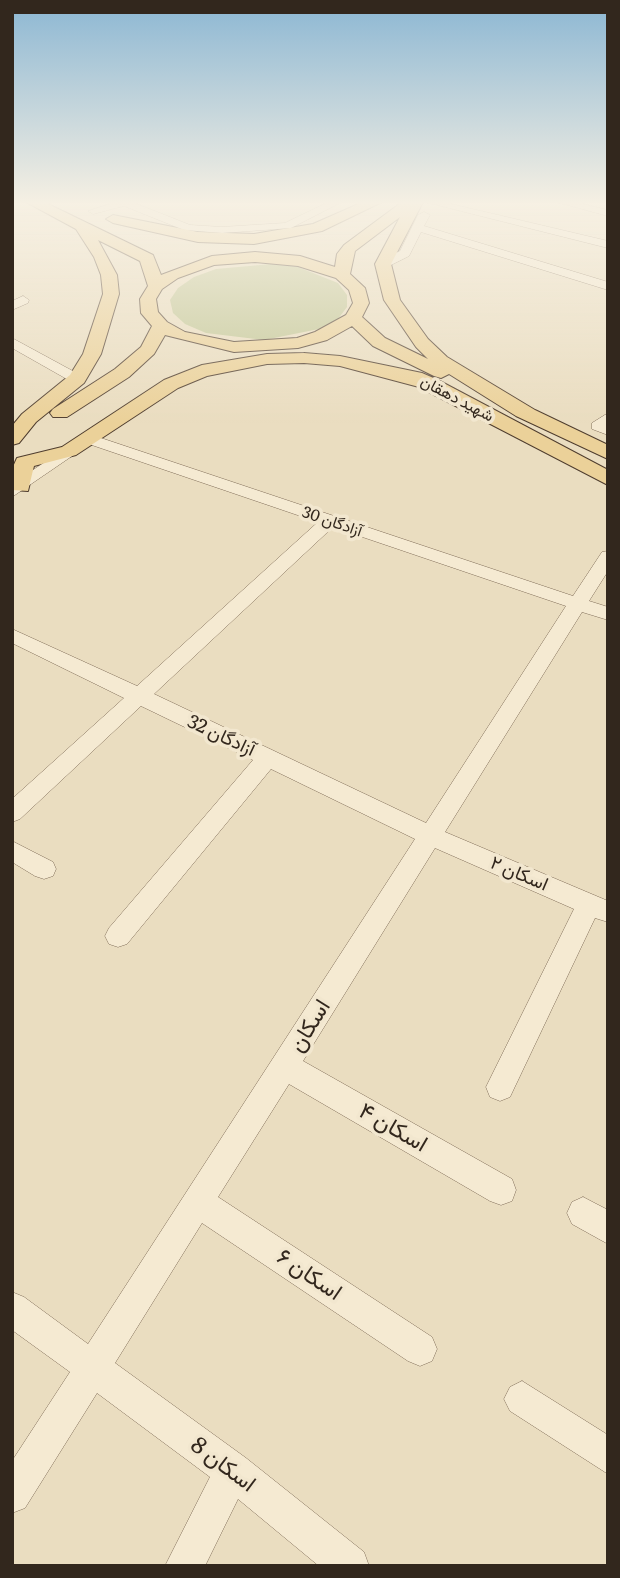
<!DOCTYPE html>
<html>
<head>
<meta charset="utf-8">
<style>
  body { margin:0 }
  #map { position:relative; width:620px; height:1578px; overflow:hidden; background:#eaddc0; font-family:Literata,serif }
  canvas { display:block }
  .frame { position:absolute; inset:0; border:14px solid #32271d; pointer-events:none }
</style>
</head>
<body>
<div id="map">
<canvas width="620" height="1578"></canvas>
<div class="frame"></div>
</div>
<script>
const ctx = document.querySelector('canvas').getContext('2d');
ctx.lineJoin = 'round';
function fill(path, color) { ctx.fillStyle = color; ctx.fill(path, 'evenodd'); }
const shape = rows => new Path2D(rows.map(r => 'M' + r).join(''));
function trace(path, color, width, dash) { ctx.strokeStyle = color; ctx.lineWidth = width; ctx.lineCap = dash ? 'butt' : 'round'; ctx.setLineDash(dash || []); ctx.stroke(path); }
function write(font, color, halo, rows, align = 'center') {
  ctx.font = font + ' Literata,Vazirmatn,serif'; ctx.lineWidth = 7; ctx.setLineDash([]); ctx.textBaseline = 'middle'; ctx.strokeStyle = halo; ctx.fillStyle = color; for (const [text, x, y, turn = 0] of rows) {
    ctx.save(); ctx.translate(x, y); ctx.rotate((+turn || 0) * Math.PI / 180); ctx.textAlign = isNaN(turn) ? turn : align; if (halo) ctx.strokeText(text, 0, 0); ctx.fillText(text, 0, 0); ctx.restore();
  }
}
fill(shape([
  [271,264,298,267,338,283,347,295,347,307,338,319,319,329,264,340,206,333,185,324,173,313,170,300,178,288,194,277,216,269]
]), '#c1c695');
const minor = shape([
  [115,202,132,202,190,225,222,227,285,223,328,202,342,202,291,228,222,233,184,230,124,206,93,214,88,211,115,202],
  [425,202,443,202,608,241,608,248,425,202],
  [556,202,575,202,608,210,608,216,556,202],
  [424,212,430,215,424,226,608,282,608,290,421,232,409,256,387,267,379,267,379,261,400,251,418,215,424,212],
  [23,296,29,300,28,303,12,310,12,301,23,296],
  [12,338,82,376,84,379,77,383,72,382,12,348,12,338],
  [608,413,608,435,592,429,592,423,608,413],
  [86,433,573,596,602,552,608,551,608,571,589,601,608,607,608,620,582,612,445,832,608,901,608,922,595,918,510,1097,500,1101,490,1097,486,1087,574,909,435,848,303,1061,512,1179,516,1190,512,1201,501,1205,490,1201,289,1084,218,1197,432,1337,437,1349,432,1361,420,1366,408,1361,202,1223,115,1363,246,1458,364,1552,369,1566,319,1566,238,1499,205,1566,165,1566,210,1477,97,1393,25,1508,12,1513,12,1461,70,1372,12,1330,12,1292,24,1297,88,1344,415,839,271,769,127,944,118,947,109,944,105,936,109,928,253,760,141,706,20,819,12,822,12,799,124,698,12,643,12,629,137,686,318,522,80,441,78,438,86,433],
  [333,527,566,606,426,823,154,694,333,527],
  [69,446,75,448,75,454,12,497,12,484,69,446],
  [12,841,53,862,56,869,53,876,44,879,35,876,12,862,12,841],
  [583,1197,608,1210,608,1244,572,1224,567,1213,572,1202,583,1197],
  [522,1381,608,1435,608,1474,510,1411,504,1399,510,1387,522,1381]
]);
const major = shape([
  [26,202,44,202,153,255,161,275,212,256,255,252,300,256,335,267,337,254,344,245,402,202,423,202,391,264,400,300,428,339,447,357,535,410,608,445,608,459,516,416,449,374,441,378,434,376,373,346,352,326,327,340,298,348,234,352,165,335,154,354,129,377,67,417,53,417,50,413,53,409,115,369,141,347,152,326,141,313,140,299,148,286,140,261,98,240,117,275,119,294,101,354,84,383,36,422,19,443,12,445,12,426,22,414,70,375,83,354,103,294,101,275,94,257,76,229,26,202],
  [400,217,375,264,384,300,416,347,428,359,385,338,362,317,369,303,365,288,350,274,355,251,400,217],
  [255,262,298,266,336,278,349,290,353,303,346,315,315,332,297,338,234,342,185,332,167,322,158,312,156,299,162,289,178,278,214,265,255,262],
  [363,202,382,202,322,231,254,244,198,242,113,223,106,219,113,215,198,232,254,234,313,224,363,202],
  [304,353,340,356,422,373,438,380,608,470,608,485,419,387,340,366,304,363,267,364,207,376,178,388,76,455,34,466,28,491,12,490,12,469,17,458,62,447,164,380,202,365,267,354,304,353]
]);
trace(minor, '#816e59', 1);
trace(major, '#4f3d2e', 2);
fill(minor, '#f5ead2');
fill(major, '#ebd199');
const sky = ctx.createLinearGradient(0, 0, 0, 423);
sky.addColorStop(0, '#8cb7d3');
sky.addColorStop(0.48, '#f6f0e3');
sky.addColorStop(1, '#f6f0e300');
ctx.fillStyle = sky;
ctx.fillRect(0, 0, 620, 423);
write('16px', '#32271d', '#f2e7cf', [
  ["شهید دهقان",457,399,28],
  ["آزادگان 30",332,522,19]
]);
write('19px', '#32271d', '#f2e7cf', [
  ["آزادگان 32",221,736,25],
  ["اسکان ۲",519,874,23]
]);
write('23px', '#32271d', '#f2e7cf', [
  ["اسکان",310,1026,-58],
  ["اسکان ۴",393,1128,30],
  ["اسکان ۶",309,1275,34],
  ["اسکان 8",223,1465,37]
]);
</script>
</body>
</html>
